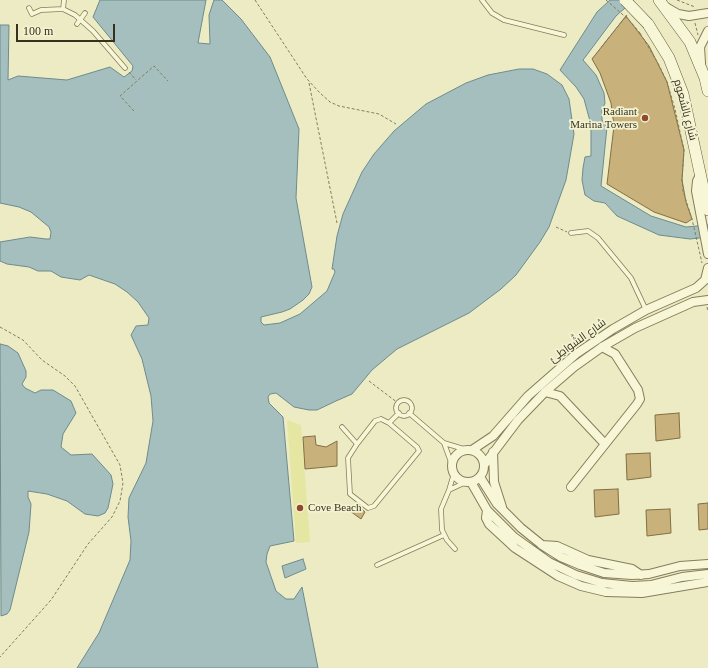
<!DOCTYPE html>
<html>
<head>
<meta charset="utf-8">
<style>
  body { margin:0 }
  #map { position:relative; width:708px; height:668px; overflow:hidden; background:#ecebc3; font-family:"Times New Roman",serif }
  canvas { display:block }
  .scale { position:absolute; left:16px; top:24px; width:99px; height:18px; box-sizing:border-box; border:2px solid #36301e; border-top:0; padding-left:5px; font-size:12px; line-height:14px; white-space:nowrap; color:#36301e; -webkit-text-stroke:3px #f3f3d2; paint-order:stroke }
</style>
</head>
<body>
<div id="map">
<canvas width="708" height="668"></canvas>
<div class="scale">100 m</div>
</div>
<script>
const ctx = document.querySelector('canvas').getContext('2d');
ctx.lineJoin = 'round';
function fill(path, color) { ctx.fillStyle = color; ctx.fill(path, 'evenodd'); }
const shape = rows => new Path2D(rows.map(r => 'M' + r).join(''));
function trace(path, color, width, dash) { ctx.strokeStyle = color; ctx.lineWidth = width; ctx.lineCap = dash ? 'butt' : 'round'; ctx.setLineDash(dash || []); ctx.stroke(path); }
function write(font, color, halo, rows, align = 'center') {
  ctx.font = font + ' "Times New Roman",Cairo,serif'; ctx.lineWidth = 3.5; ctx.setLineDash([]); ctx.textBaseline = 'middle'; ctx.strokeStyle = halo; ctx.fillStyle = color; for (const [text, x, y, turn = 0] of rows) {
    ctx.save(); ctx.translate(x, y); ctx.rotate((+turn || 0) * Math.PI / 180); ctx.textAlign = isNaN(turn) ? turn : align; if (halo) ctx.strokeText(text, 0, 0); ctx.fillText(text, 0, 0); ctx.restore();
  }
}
fill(shape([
  [287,420,301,425,310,542,296,543]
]), '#e5e6a2');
const water = shape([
  [100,0,206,0,198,43,210,44,209,15,214,0,222,0,241,19,270,57,299,129,296,198,312,287,309,294,303,300,290,309,282,312,261,317,261,322,264,325,280,323,300,314,327,291,335,272,334,269,332,269,337,236,343,214,362,172,374,154,394,131,426,104,466,83,488,75,519,69,533,69,547,74,562,85,569,99,574,134,566,180,549,227,540,242,516,275,501,289,469,313,397,349,372,370,352,394,336,401,317,410,309,410,294,407,276,393,270,394,268,397,269,403,283,417,294,541,270,546,267,554,266,562,276,591,286,599,294,599,302,587,318,668,77,668,99,633,130,560,131,541,128,517,129,498,146,463,153,421,151,396,142,359,131,335,136,326,148,325,149,318,138,302,127,292,115,284,89,275,80,280,61,277,51,271,38,271,29,267,7,264,0,261,0,242,30,237,46,239,50,239,51,232,49,227,31,212,19,207,0,203,0,25,9,25,8,80,18,76,67,80,110,67,124,77,132,71,133,66,93,17,100,0],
  [610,0,634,0,616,16,583,60,596,75,604,93,605,103,602,110,602,120,607,127,601,186,651,216,686,227,708,225,708,237,690,239,659,235,617,216,605,203,594,201,585,195,582,180,583,168,585,157,591,156,591,125,584,99,576,87,560,70,597,12,610,0],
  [0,344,8,346,18,353,26,371,26,377,22,384,25,388,35,393,41,390,53,390,71,401,76,413,63,434,61,447,71,455,92,454,111,475,113,484,108,508,105,513,98,516,85,514,67,501,47,494,28,491,28,497,31,504,29,532,10,610,7,614,1,616,0,344],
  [303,559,306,569,285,578,282,566,303,559]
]);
fill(water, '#a5bfbe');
trace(water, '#6d8b8c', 1);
const building = shape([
  [626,16,649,46,667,82,684,150,682,180,686,202,692,219,686,223,654,212,607,184,614,126,611,103,600,73,592,59,626,16],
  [679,413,680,438,656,441,655,415,679,413],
  [315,436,316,445,326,447,337,441,337,466,305,469,303,437,315,436],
  [650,453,651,477,627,480,626,454,650,453],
  [618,489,619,514,595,517,594,490,618,489],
  [708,503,708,529,699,530,698,504,708,503],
  [356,504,365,512,361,519,350,511,356,504],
  [670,509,671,533,647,536,646,510,670,509]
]);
fill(building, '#c8b17b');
trace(building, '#836e42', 1);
const lane = shape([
  [482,0,492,13,504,20,564,35],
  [29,8,32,14,41,10,63,9,75,15,93,31,125,68],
  [63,9,64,0],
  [77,24,85,13],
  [571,233,588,231,598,238,631,278,646,310],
  '396 408a8 8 0 1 1 16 0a8 8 0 1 1-16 0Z',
  [409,413,444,443,467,450],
  [381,419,389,423,417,447,419,451,374,506,368,508,350,494,348,458,357,444,375,421,381,419],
  [389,423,399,413],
  [342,427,357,444],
  [444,443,452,465],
  [449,490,454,473],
  [455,549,447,540,442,530,441,509,449,490,466,482],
  [377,565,444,535]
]);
const street = shape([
  [666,7,678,14,689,16,708,13],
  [701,63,700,47,708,31],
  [701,173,697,181,696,191,708,254],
  [545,392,560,396,605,444],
  '452 466a16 16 0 1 1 32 0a16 16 0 1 1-32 0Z',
  [472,450,493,436,528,396,576,354,613,329,646,310,696,288,705,280,708,268],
  [493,452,494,482,502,507],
  [484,465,518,420,545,392,574,367,602,347,635,328,693,302,708,300],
  [480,477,497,504,521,528,542,545,561,557,580,565,604,573,632,575,649,574,680,566,708,564],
  [471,482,487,510,514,537,549,562,576,575,602,583,632,586,651,585,682,577,708,574],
  [571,487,637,404,640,399,638,390,615,354,602,347],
  [487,510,486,518,489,524,515,548,558,576,581,586,606,592,642,593,708,582],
  [542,545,557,546,588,560,632,569,641,575]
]);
const secondary = shape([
  [659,0,690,42,705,78,708,91],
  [648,24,669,58,683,94,708,210]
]);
trace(lane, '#857d5b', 5.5);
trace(street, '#857d5b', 10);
trace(secondary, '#675e3e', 12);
trace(shape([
  [255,0,307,79,320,93,330,102,339,106,379,114,396,124],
  [677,0,695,7],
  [695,23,698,35],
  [640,33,659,65,667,82,675,109,684,150,682,180,683,191,692,219,702,263],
  [592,59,627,15],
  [129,72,136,80],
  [309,83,337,223],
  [134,111,120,96,154,66,168,81],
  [556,227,567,232],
  [707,307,708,311],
  [0,327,23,340,42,360,65,376,75,386,120,465,123,483,120,501,112,517,88,544,51,600,0,657],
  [369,381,398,403]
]), '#857d5b', 1, [3, 2]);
trace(lane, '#f7f6d6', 4);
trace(street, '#f7f6d6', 8);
trace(secondary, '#f7f6d6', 11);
const secondaryBridge = shape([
  [625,0,648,24]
]);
trace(secondaryBridge, '#675e3e', 12, []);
trace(shape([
  [606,0,630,21,640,33]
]), '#857d5b', 1, [3, 2]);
trace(secondaryBridge, '#f7f6d6', 11);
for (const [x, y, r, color] of [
  [645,118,4,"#91492e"],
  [300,508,4,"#91492e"]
]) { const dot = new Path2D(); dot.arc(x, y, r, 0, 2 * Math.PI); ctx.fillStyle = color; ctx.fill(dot); trace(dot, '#f3f3d2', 1.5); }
write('11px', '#36301e', '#f3f3d2', [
  ["شارع بالشعوم",685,110,75],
  ["شارع الشَّواطِئ",578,341,-36]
]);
write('11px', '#36301e', '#f3f3d2', [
  ["Radiant",637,112],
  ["Marina Towers",637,125],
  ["Cove Beach",308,508,"left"]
], 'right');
</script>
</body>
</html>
